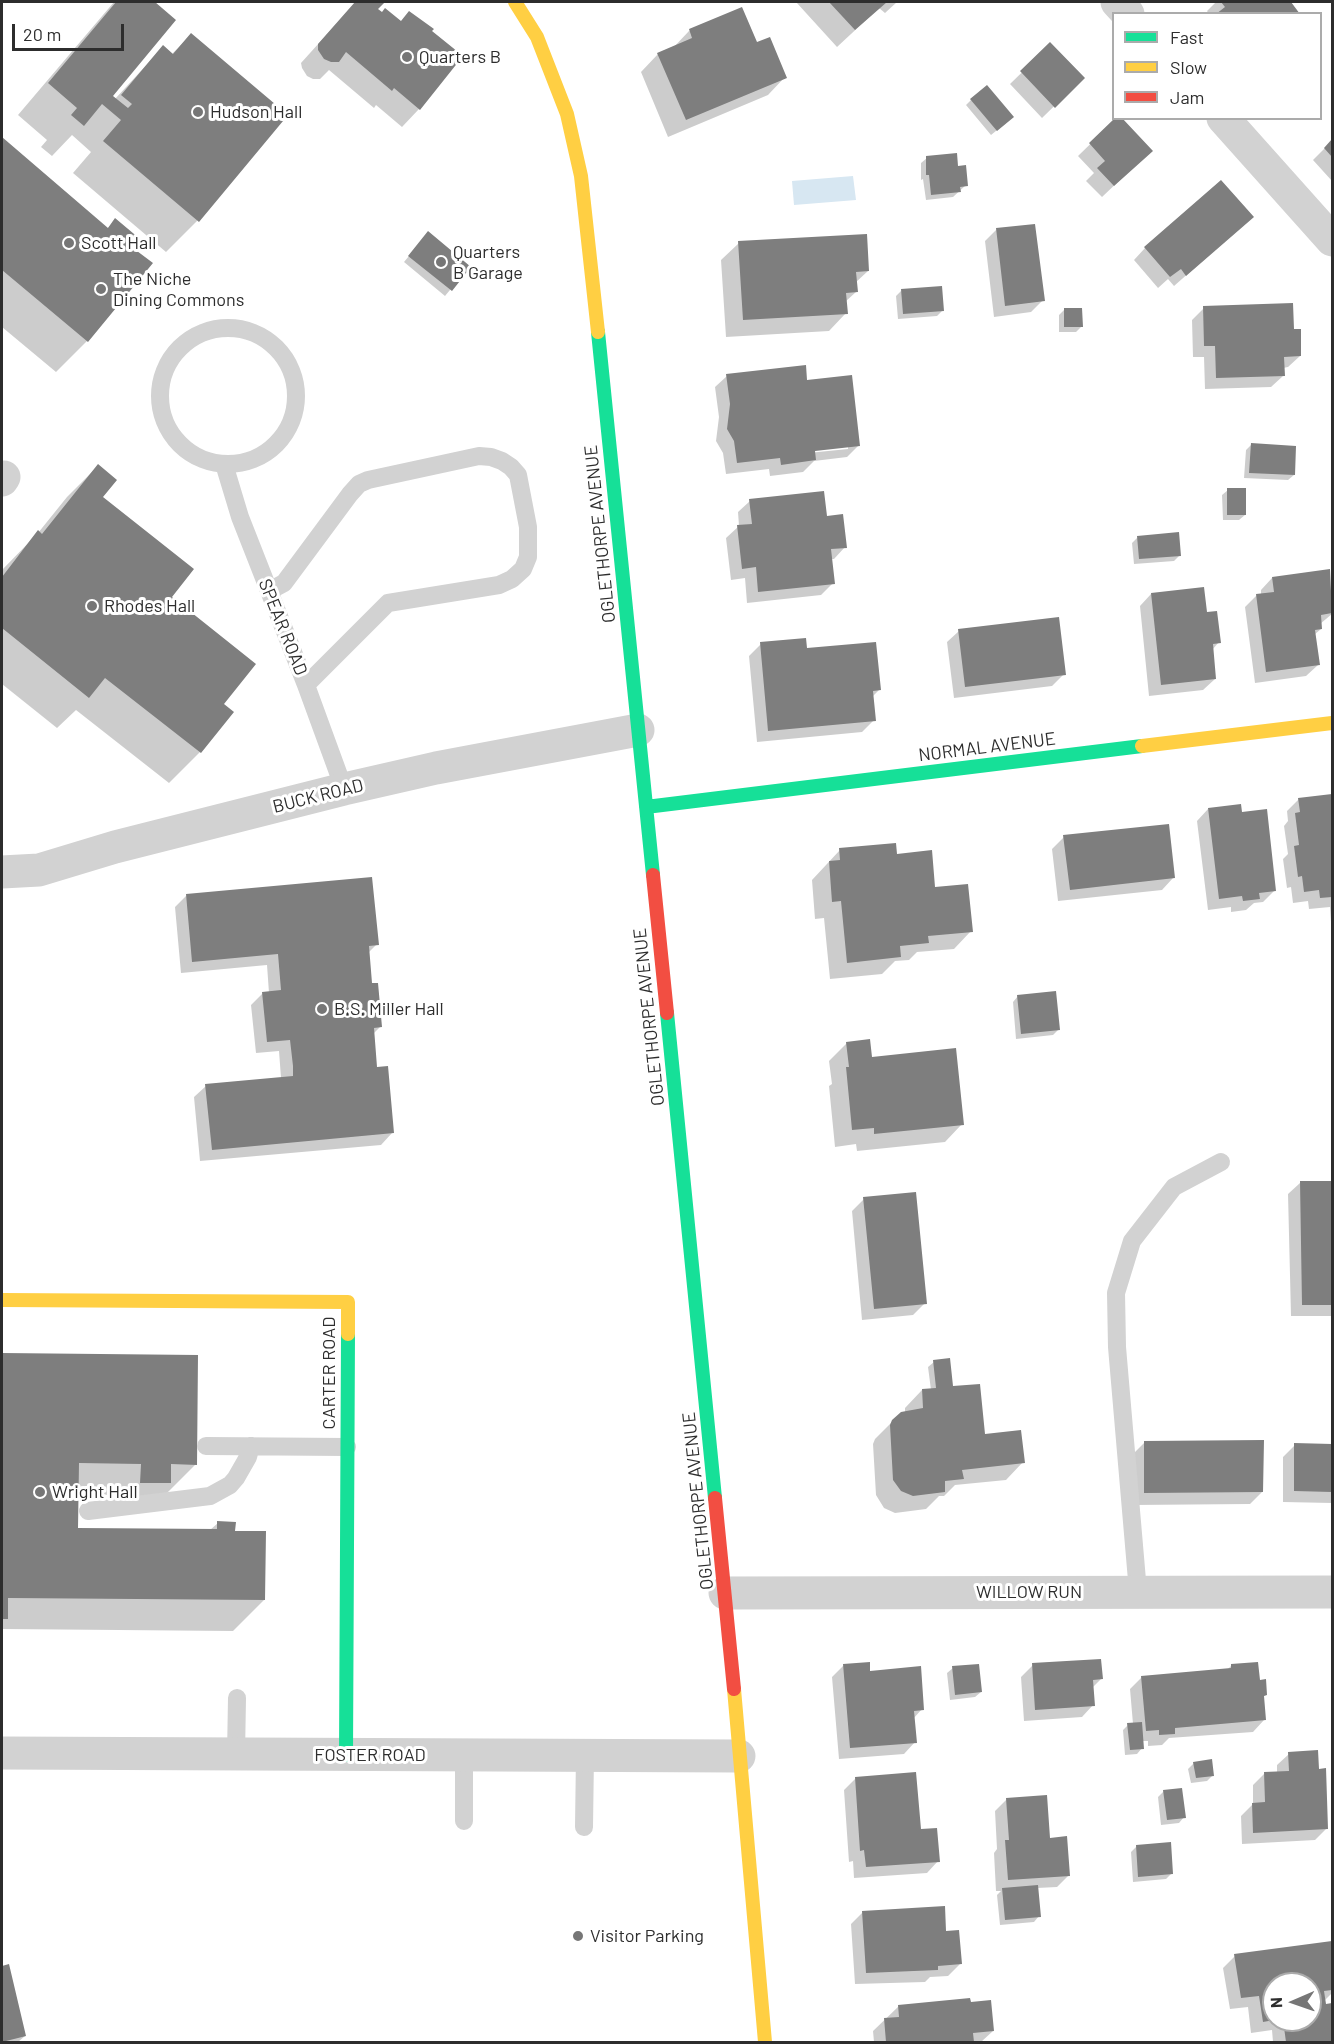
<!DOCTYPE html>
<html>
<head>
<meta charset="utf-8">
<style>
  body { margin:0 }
  #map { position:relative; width:1334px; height:2044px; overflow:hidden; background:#fff; font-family:Barlow,sans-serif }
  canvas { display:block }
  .frame { position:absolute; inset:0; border:3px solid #2d2d2d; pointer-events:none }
  .legend { position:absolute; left:1112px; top:12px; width:210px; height:108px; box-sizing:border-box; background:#fff; border:2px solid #ababab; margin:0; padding:8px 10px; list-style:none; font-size:18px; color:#2d2d2d }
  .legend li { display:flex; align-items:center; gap:12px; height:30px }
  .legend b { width:30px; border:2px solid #ababab }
  .north { position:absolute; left:1262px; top:1972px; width:60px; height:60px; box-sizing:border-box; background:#fff; border:2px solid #ababab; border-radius:50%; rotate:268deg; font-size:16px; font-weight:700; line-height:24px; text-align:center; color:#2d2d2d }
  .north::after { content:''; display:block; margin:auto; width:21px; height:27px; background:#767676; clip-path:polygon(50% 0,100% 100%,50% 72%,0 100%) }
  .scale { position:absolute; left:12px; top:24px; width:112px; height:27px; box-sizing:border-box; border:3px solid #2d2d2d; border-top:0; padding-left:8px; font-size:18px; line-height:21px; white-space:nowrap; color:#2d2d2d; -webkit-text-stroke:4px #fff; paint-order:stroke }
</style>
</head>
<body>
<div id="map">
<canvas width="1334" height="2044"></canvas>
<div class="frame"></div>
<ul class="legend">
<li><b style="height:8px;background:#16e098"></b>Fast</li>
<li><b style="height:8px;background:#ffcf43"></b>Slow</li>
<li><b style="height:8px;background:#f24e42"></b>Jam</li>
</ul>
<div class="north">N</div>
<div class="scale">20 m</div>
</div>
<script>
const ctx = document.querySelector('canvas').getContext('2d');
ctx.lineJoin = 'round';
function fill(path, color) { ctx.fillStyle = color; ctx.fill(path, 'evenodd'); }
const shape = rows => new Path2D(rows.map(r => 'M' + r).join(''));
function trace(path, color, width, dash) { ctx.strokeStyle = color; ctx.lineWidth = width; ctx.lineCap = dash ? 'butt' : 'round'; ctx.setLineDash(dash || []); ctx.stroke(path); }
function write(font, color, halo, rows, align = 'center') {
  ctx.font = font + ' Barlow,sans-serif'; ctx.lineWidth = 6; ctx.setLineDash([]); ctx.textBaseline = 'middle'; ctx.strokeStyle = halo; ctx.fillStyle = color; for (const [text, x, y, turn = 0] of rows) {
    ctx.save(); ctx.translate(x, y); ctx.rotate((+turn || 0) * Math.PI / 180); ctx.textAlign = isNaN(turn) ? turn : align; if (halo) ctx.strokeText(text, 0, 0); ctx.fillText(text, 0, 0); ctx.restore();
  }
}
fill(shape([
  [853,176,856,200,794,205,792,181]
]), '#d7e7f2');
fill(shape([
  [114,2,152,2,174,20,111,96,115,99,163,47,171,55,191,35,286,115,197,221,166,252,73,173,91,152,72,135,52,156,41,147,47,140,18,115],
  [356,2,383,2,376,10,400,22,430,31,461,56,419,109,402,127,376,105,374,108,329,70,320,79,313,79,307,76,302,68,301,63],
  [796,2,897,2,885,13,879,8,837,47],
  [1216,2,1291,2,1298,14,1209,14,1207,11],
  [742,9,756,44,785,77,768,95,668,137,641,72,658,54,672,49,689,31],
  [1050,45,1083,78,1042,118,1010,84],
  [971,100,1007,122,991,135,966,105],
  [1117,118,1139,162,1102,197,1086,181,1094,173,1078,156],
  [2,139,107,229,115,220,131,248,151,263,87,341,56,372,2,327],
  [1332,141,1332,181,1313,160],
  [927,158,957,167,966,185,953,197,926,200,923,179,921,180,921,163],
  [1240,228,1174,286,1168,279,1158,288,1134,260,1145,248],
  [997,229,1043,300,1031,312,994,317,985,241],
  [423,239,469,267,445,296,404,262],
  [739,243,868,271,855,283,856,292,845,302,846,313,829,331,726,337,721,260],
  [901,291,942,311,937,316,898,319,896,296],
  [1204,308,1292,330,1300,356,1288,367,1283,368,1283,376,1271,387,1205,389,1204,357,1193,357,1192,320],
  [1064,310,1082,326,1076,332,1059,332,1059,315],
  [727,376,806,381,859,445,847,457,814,461,803,472,770,476,769,469,726,474,723,453,716,441,719,417,715,387],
  [848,446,848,449,808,453,807,450],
  [1251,445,1294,475,1288,480,1244,478,1246,450],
  [98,466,101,497,169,597,222,704,232,712,200,752,169,783,76,710,57,728,2,684,2,570,38,533,67,497],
  [1228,490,1245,515,1239,520,1223,520,1222,495],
  [750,501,825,518,845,547,834,559,830,559,833,583,821,595,747,603,745,578,731,580,726,538,739,526,738,512],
  [1137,538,1180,555,1174,561,1134,564,1132,543],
  [1329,570,1332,614,1320,624,1321,629,1314,635,1318,665,1306,676,1255,683,1245,607,1257,595,1261,595,1261,590,1272,578],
  [1151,594,1206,614,1219,642,1212,650,1215,679,1203,690,1149,696,1140,606],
  [959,631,1064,674,1052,686,954,698,947,642],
  [761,644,805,650,879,690,872,697,874,720,862,732,757,742,749,656],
  [1332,795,1332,922,1331,922,1330,907,1309,909,1308,901,1293,903,1291,887,1287,888,1283,859,1288,854,1284,826,1288,821,1287,811,1299,799],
  [1208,809,1275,890,1263,902,1254,903,1246,910,1231,912,1231,907,1208,910,1197,821],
  [1064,837,1173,878,1162,890,1058,901,1052,849],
  [840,850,895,855,934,889,971,931,954,949,917,952,909,960,895,961,882,974,830,979,824,918,815,919,812,880],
  [186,896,377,944,368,953,371,984,380,1027,373,1034,376,1069,392,1133,381,1145,200,1161,194,1097,206,1086,281,1078,279,1051,256,1053,251,1005,263,993,269,993,267,965,181,973,175,907],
  [1018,996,1058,1030,1053,1035,1016,1039,1013,1002],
  [847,1043,870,1059,962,1124,945,1142,857,1151,856,1144,835,1147,829,1086,832,1084,829,1061],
  [1332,1182,1332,1316,1291,1316,1288,1194,1300,1183],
  [864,1199,925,1303,913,1315,862,1320,852,1211],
  [2,1355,197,1357,196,1464,165,1495,110,1513,111,1495,77,1494,77,1529,210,1530,218,1523,234,1532,264,1600,233,1631,2,1629],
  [934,1362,952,1385,983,1435,1023,1462,1006,1480,955,1485,944,1496,939,1496,926,1509,895,1513,884,1508,876,1495,873,1444,875,1439,893,1421,905,1413,905,1408,922,1390,931,1390,928,1367],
  [1145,1442,1262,1492,1250,1504,1133,1505,1133,1454],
  [1295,1445,1332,1445,1332,1503,1283,1502,1283,1457],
  [1033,1665,1101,1679,1092,1688,1093,1705,1082,1717,1024,1721,1021,1677],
  [843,1666,869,1672,922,1709,913,1719,915,1742,904,1754,839,1759,832,1677],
  [1231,1666,1259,1682,1265,1695,1262,1698,1264,1720,1253,1732,1169,1738,1162,1745,1148,1746,1148,1741,1142,1741,1142,1748,1137,1754,1125,1755,1123,1730,1128,1725,1133,1724,1130,1689,1142,1677,1227,1670],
  [953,1668,981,1692,975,1697,950,1700,947,1673],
  [1289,1754,1317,1771,1327,1828,1315,1840,1242,1844,1241,1816,1253,1804,1253,1785,1264,1774,1277,1773,1277,1765],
  [1194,1763,1212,1776,1207,1781,1191,1783,1188,1769],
  [856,1778,938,1861,927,1873,854,1878,853,1861,849,1862,844,1790],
  [1164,1791,1184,1817,1179,1823,1161,1825,1158,1797],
  [1007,1799,1049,1839,1069,1875,1057,1887,1037,1888,1039,1916,1034,1922,1000,1925,997,1895,1001,1891,996,1891,994,1853,997,1849,995,1811],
  [1137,1846,1172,1873,1166,1879,1133,1882,1131,1852],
  [863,1912,945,1933,960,1964,948,1976,930,1977,925,1982,855,1984,851,1924],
  [1331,1943,1332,1993,1325,2000,1325,2006,1332,2005,1332,2042,1273,2042,1272,2030,1251,2033,1248,2007,1230,2009,1223,1968,1235,1956],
  [1274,1984,1310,1984,1310,2020,1274,2020],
  [8,1966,25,2036,18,2042,2,2042,2,1968],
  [899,2006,993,2031,981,2042,874,2042,873,2031]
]), '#0003');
fill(shape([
  [116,2,155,2,176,20,113,96,128,108,132,104,121,95,163,45,173,54,191,33,288,115,199,222,103,141,121,120,102,104,84,126,71,115,77,108,48,83],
  [355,2,385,2,378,9,382,12,385,8,401,21,409,11,434,29,432,31,463,56,420,110,394,88,392,91,346,52,339,62,331,62,324,59,318,50,318,44],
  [829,2,887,2,855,30],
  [1221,2,1291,2,1300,14,1216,14,1225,7],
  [742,7,757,42,770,37,787,78,686,120,657,53,692,38,689,29],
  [1050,42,1085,78,1055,108,1020,71],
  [987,85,1014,117,997,131,970,99],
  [1115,118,1122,118,1153,151,1114,186,1097,168,1105,161,1089,143],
  [2,137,108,228,115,218,140,239,133,248,153,263,88,342,2,270],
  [1332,139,1332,157,1324,148],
  [957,153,958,166,966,165,968,186,960,187,961,192,931,195,929,175,926,175,926,156],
  [1221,180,1254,217,1186,276,1181,269,1170,277,1144,247],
  [1035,224,1045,301,1005,306,996,228],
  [428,231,471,267,452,291,408,256],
  [867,234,869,271,856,272,858,292,846,293,848,314,743,320,738,241],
  [942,286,944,311,903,314,901,289],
  [1293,303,1294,329,1301,329,1301,356,1284,357,1285,376,1216,378,1215,346,1204,346,1203,306],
  [1064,308,1082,308,1083,327,1064,327],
  [806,365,807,380,852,375,860,446,815,451,816,460,781,465,780,458,737,463,734,441,727,429,730,404,726,374],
  [1251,443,1296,446,1295,475,1249,473],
  [98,464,117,480,103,497,194,569,172,597,256,664,224,704,234,712,201,753,105,678,89,698,2,628,2,577,38,530,42,534],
  [1227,488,1246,488,1246,515,1227,515],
  [824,491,827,516,843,514,847,548,831,549,835,584,758,592,756,567,742,569,737,525,752,524,749,499],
  [1179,532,1181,556,1139,559,1137,536],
  [1330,569,1332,613,1321,615,1322,629,1315,630,1320,665,1266,672,1256,594,1274,592,1272,577],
  [1204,587,1207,612,1217,611,1221,643,1213,644,1216,679,1161,685,1151,593],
  [1059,617,1066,675,965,687,958,629],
  [806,638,807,648,876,642,881,690,873,691,876,721,768,731,760,642],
  [1332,794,1332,897,1320,898,1319,890,1304,892,1302,876,1298,877,1294,846,1299,845,1295,813,1300,812,1298,798],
  [1241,804,1242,812,1267,809,1276,891,1259,893,1260,899,1243,901,1242,896,1219,899,1208,808],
  [1169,824,1175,878,1070,890,1063,835],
  [896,843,897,854,932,850,935,887,968,884,973,932,928,936,929,943,900,946,901,957,847,963,841,901,832,902,829,861,840,860,839,848],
  [372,877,379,945,369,946,372,983,378,983,382,1027,374,1028,377,1067,388,1066,394,1133,212,1150,205,1084,293,1076,293,1066,290,1040,267,1042,262,992,281,990,278,954,192,962,186,894],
  [1056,991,1060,1030,1021,1034,1017,995],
  [870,1039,872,1057,956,1048,964,1125,874,1134,874,1128,852,1130,846,1067,849,1067,846,1042],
  [1300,1181,1332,1181,1332,1305,1302,1305],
  [916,1192,927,1304,874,1309,863,1197],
  [2,1353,198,1355,197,1465,171,1464,171,1483,140,1483,141,1464,79,1463,78,1528,217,1529,217,1521,236,1522,235,1531,266,1531,265,1600,8,1598,8,1619,2,1619],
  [950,1358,953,1386,980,1384,985,1434,1021,1430,1025,1463,962,1470,964,1479,945,1481,945,1492,913,1496,901,1491,893,1480,890,1425,892,1420,901,1412,923,1408,922,1389,936,1388,933,1360],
  [1264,1440,1263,1492,1144,1493,1144,1441],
  [1294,1443,1332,1444,1332,1492,1294,1491],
  [1101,1659,1103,1679,1093,1680,1095,1706,1035,1710,1032,1663],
  [870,1662,870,1671,921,1666,924,1710,914,1711,917,1743,850,1748,843,1664],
  [1258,1662,1260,1680,1266,1679,1267,1695,1264,1696,1266,1720,1175,1728,1175,1734,1159,1735,1159,1730,1146,1731,1141,1676,1231,1668,1231,1664],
  [979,1664,982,1692,955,1695,952,1666],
  [1142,1722,1144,1749,1130,1750,1127,1723],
  [1318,1750,1319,1769,1326,1768,1328,1829,1253,1833,1252,1803,1265,1802,1264,1772,1289,1771,1288,1752],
  [1212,1759,1214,1776,1196,1778,1193,1762],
  [916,1772,921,1829,937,1828,940,1862,866,1867,864,1850,860,1851,855,1777],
  [1182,1788,1186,1818,1167,1820,1163,1790],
  [1047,1795,1050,1838,1067,1836,1070,1876,1008,1880,1005,1840,1009,1840,1006,1798],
  [1171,1842,1173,1874,1138,1877,1136,1845],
  [1038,1885,1041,1917,1005,1920,1002,1888],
  [945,1906,946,1931,959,1930,962,1964,938,1966,938,1970,866,1973,862,1911],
  [1332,1941,1332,1990,1324,1991,1326,2004,1332,2003,1332,2042,1286,2042,1283,2020,1310,2020,1310,1984,1274,1984,1274,2020,1263,2022,1259,1996,1241,1998,1234,1954],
  [9,1964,26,2036,2,2042,2,1966],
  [970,1998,971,2002,991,2000,994,2031,973,2033,974,2042,886,2042,884,2018,899,2017,898,2005]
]), '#7e7e7e');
trace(shape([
  '160 396a68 68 0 1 1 136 0a68 68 0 1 1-136 0Z',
  [224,464,240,517,306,685,344,789],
  [269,591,284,583,350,494,359,484,368,480,479,456,491,457,502,461,511,467,518,475,528,527,528,557,523,569,512,579,499,585,388,603,306,685],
  [206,1446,347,1447],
  [88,1511,210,1496,230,1485,236,1478,248,1457,251,1446],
  [1138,1592,1117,1347,1116,1293,1132,1241,1174,1187,1221,1162],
  [236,1755,237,1698],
  [464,1821,464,1755],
  [584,1827,585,1755]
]), '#d2d2d2', 18);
trace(shape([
  [1117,2,1128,14],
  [1223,118,1332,240],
  [2,480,4,477],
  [2,872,39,870,115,847,344,789,436,768,638,730],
  [725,1593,1332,1592],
  [2,1753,739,1756]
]), '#d2d2d2', 33);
trace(shape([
  [598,332,653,875],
  [646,807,1142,746],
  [667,1013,715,1498],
  [346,1755,348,1334]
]), '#16e098', 14);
trace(shape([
  [515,2,537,37,567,114,581,176,598,332],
  [1142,746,1332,723],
  [2,1300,348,1302,348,1334],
  [734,1689,765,2042]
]), '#ffcf43', 14);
trace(shape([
  [653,875,667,1013],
  [715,1498,734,1689]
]), '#f24e42', 14);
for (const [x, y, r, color] of [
  [407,57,6,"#767676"],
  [198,112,6,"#767676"],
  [69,243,6,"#767676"],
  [441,262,6,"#767676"],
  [101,289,6,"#767676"],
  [92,606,6,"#767676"],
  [322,1009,6,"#767676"],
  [40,1492,6,"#767676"],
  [578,1936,6,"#767676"]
]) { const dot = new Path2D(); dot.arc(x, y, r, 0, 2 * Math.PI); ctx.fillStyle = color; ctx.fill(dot); trace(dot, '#fff', 2); }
write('18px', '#2d2d2d', '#fff', [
  ["Quarters B",419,57],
  ["Hudson Hall",210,112],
  ["Scott Hall",81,243],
  ["Quarters",453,252],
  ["B Garage",453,273],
  ["The Niche",113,279],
  ["Dining Commons",113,300],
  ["Rhodes Hall",104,606],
  ["B.S. Miller Hall",334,1009],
  ["Wright Hall",52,1492],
  ["Visitor Parking",590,1936]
], 'left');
write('18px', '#2d2d2d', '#fff', [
  ["OGLETHORPE AVENUE",600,534,-96],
  ["SPEAR ROAD",283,627,68],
  ["NORMAL AVENUE",987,747,-7],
  ["BUCK ROAD",318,796,-14],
  ["OGLETHORPE AVENUE",649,1017,-96],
  ["CARTER ROAD",329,1373,-90],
  ["OGLETHORPE AVENUE",698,1501,-96],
  ["WILLOW RUN",1029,1592],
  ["FOSTER ROAD",370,1755]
]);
</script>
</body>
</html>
